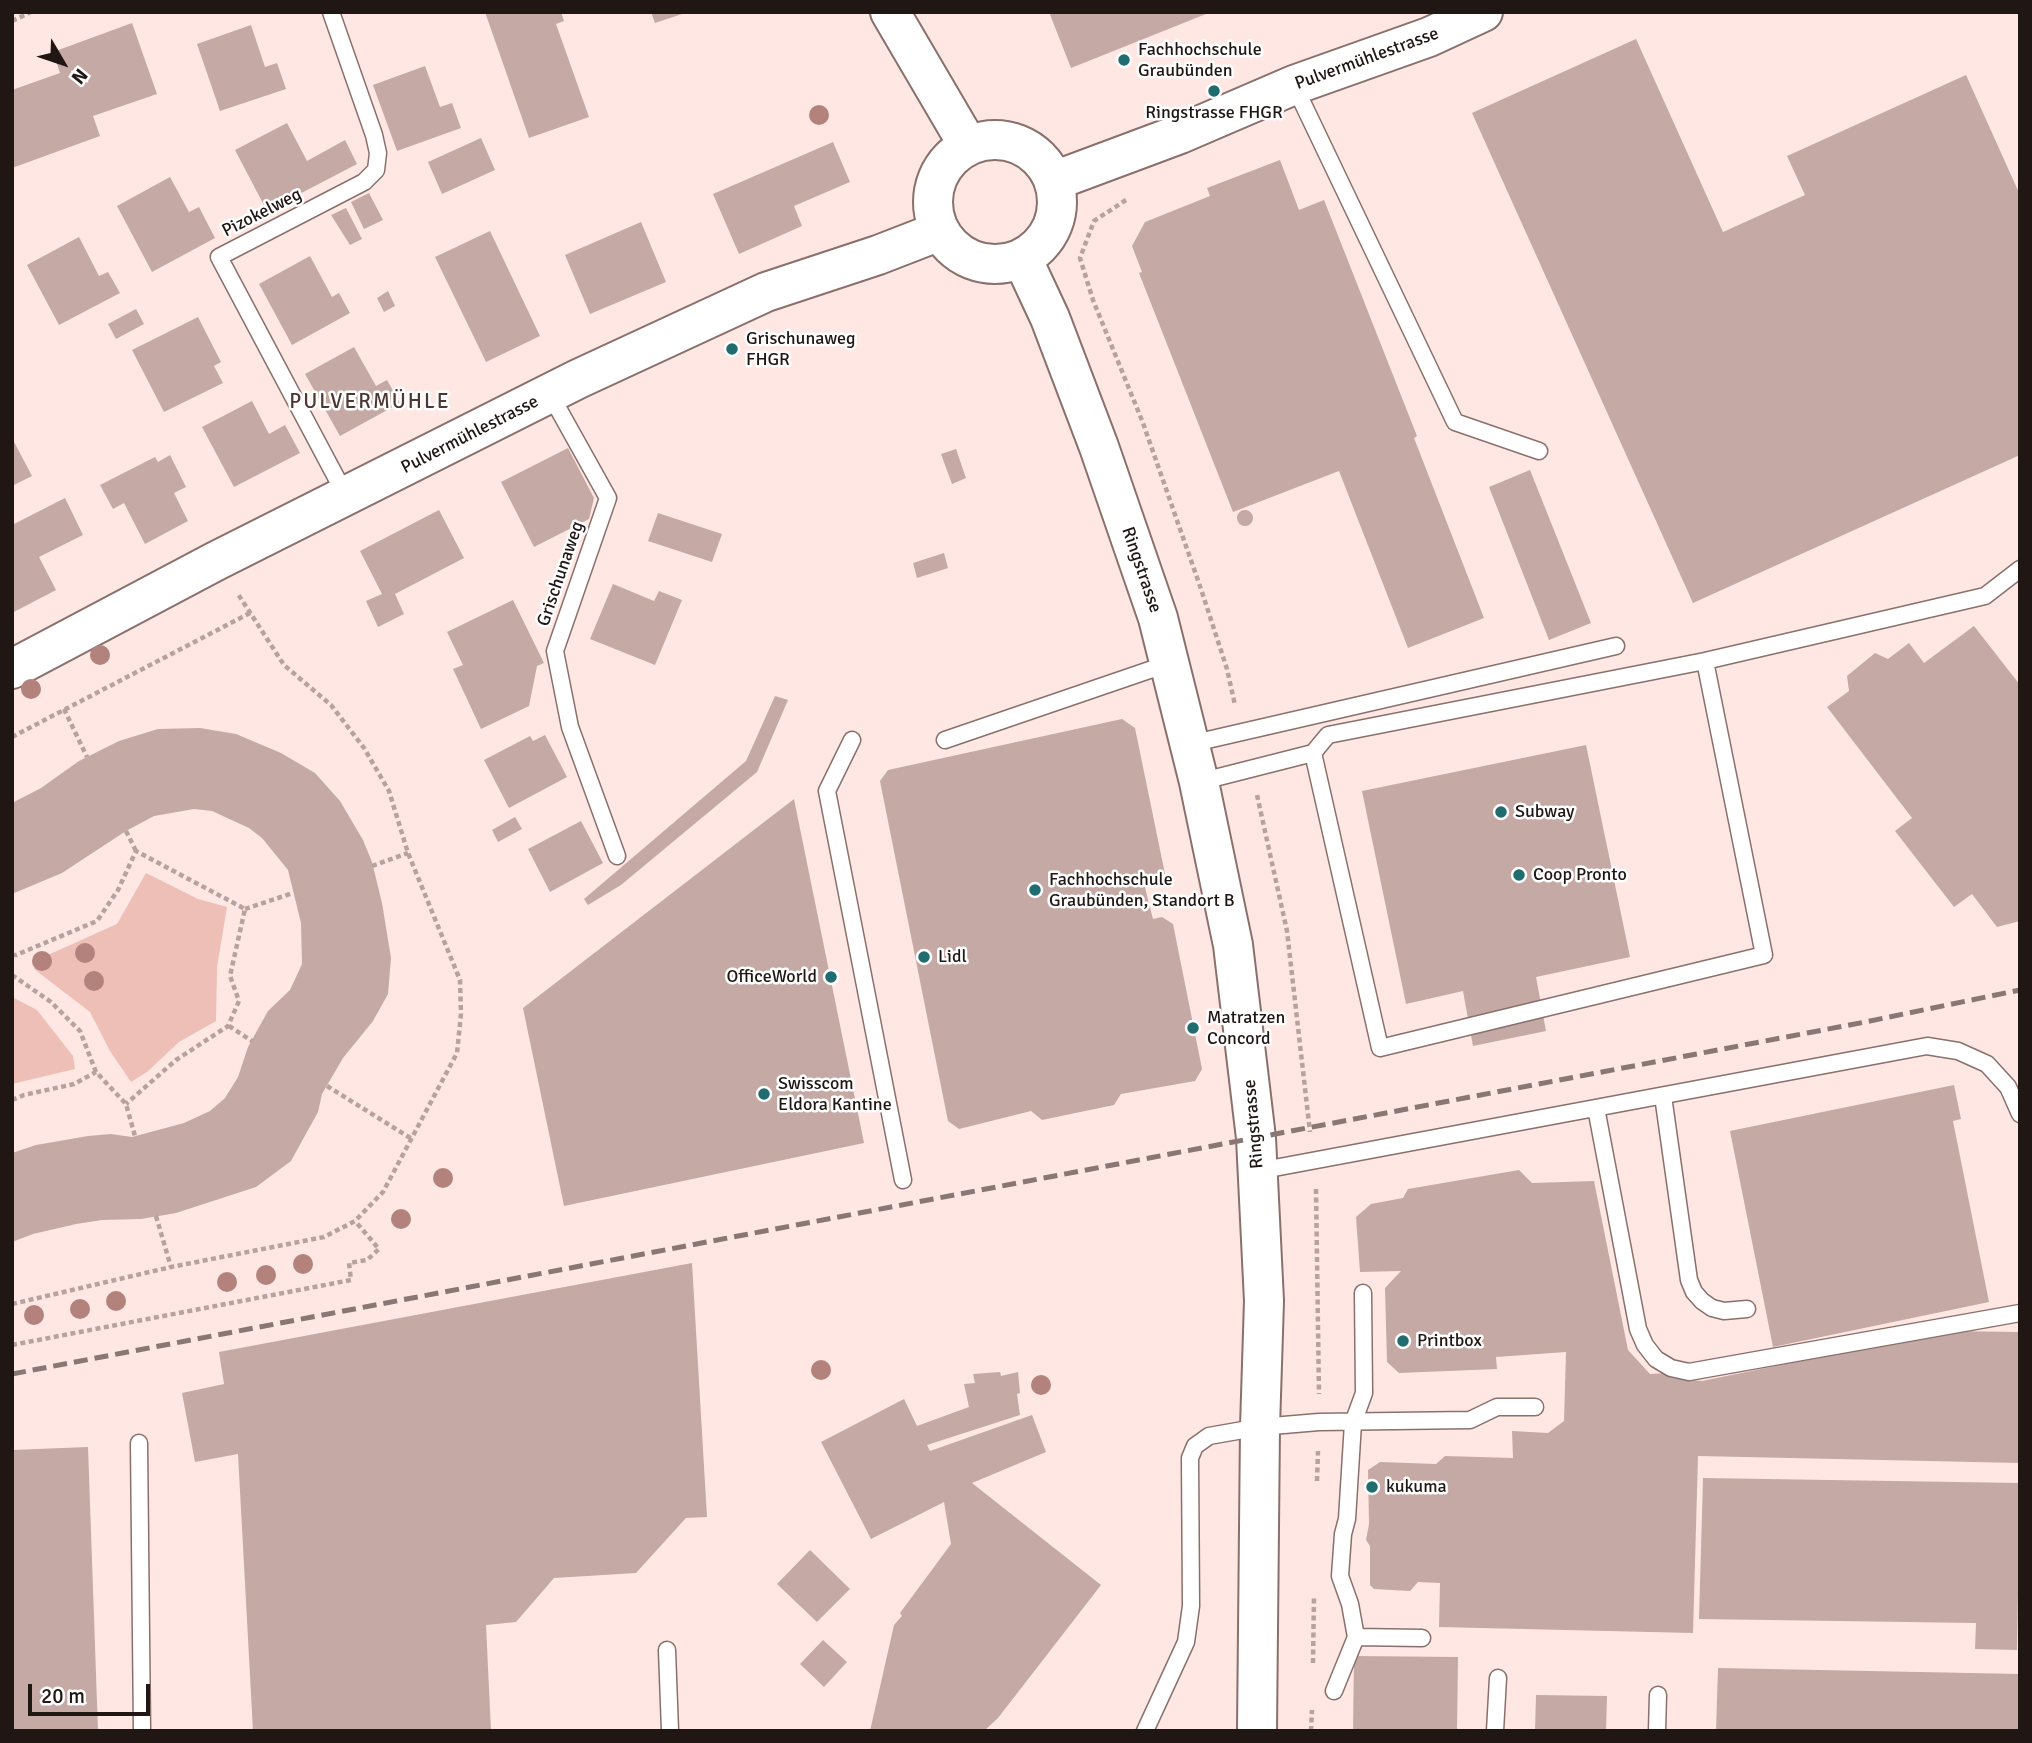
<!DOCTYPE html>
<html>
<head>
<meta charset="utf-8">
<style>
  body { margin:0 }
  #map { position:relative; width:2032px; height:1743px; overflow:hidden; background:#ffe7e3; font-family:Signika,sans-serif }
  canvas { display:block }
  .frame { position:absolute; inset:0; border:14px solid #201614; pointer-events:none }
  .north { position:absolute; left:28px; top:28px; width:70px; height:70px; -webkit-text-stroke:5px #fff; paint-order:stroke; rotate:129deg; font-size:19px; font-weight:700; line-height:28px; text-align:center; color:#201614 }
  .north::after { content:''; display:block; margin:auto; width:24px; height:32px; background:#201614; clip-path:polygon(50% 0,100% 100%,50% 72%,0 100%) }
  .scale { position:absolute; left:28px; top:1684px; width:122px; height:32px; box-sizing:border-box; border:4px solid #201614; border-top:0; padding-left:9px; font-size:21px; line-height:24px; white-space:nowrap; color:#201614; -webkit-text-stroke:5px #fff; paint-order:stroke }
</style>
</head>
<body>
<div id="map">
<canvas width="2032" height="1743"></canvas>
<div class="frame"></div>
<div class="north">N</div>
<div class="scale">20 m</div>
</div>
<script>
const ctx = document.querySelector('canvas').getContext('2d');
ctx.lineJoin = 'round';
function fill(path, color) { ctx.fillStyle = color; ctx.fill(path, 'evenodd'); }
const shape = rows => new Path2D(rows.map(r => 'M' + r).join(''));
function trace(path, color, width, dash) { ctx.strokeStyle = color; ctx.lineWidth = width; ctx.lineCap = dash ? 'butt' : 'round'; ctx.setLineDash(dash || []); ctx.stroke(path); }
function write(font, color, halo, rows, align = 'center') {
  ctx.font = font + ' Signika,sans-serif'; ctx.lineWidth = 5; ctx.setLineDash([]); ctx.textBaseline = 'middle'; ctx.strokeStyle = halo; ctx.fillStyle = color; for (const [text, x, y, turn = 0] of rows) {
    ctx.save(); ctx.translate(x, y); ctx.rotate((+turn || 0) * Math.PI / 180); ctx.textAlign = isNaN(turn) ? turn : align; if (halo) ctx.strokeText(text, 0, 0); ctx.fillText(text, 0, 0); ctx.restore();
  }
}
fill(shape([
  [146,873,198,899,227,907,217,967,216,1021,179,1042,147,1072,131,1082,110,1051,90,1012,34,969,39,959,117,924],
  [12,997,37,1010,73,1056,75,1069,12,1084]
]), '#eebfb6');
fill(shape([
  [485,12,561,12,564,21,556,24,589,117,529,138],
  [651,12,684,12,685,13,655,23],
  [1049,12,1211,12,1071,68],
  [132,23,157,94,93,116,100,136,12,168,12,90,60,73,53,52],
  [251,25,265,67,277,63,286,89,220,111,197,44],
  [1636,39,1723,232,1805,195,1787,156,1966,75,2020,195,2020,455,1693,603,1472,113],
  [425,66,440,107,452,103,461,128,397,151,373,85],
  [287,123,307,161,345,140,357,164,267,211,235,150],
  [481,138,495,170,442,194,428,162],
  [833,142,850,182,794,206,802,226,739,254,713,194],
  [1280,160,1299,210,1324,200,1417,436,1414,438,1484,618,1408,648,1339,471,1233,512,1139,273,1142,272,1132,246,1145,222,1210,196,1207,188],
  [170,177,189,212,199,207,215,238,152,272,117,206],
  [369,193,383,220,364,229,351,202],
  [346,208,362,239,350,245,331,215],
  [641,222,666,282,590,314,565,255],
  [490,231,540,336,486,362,435,257],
  [79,237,99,276,108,272,120,293,59,325,27,265],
  [310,256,332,297,339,293,350,313,292,345,259,284],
  [388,291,395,306,384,312,377,298],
  [136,309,144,324,116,339,108,324],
  [198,317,221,362,214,366,223,383,164,412,132,350],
  [354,347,376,386,387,380,400,403,340,436,305,374],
  [252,401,269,434,285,425,300,453,234,487,202,427],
  [12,438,32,476,12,486],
  [568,448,594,498,589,519,534,547,501,482],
  [956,449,966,478,952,484,941,454],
  [170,455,186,487,174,493,188,521,145,544,124,503,113,509,100,485,155,457,158,462],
  [1530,470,1591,623,1549,640,1489,487],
  [65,498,83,535,39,557,56,590,12,613,12,525],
  '1237 518a8 8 0 1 1 16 0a8 8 0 1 1-16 0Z',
  [439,510,464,558,395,594,404,614,378,627,366,601,382,594,360,551],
  [658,513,722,534,712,562,648,541],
  [944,553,948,568,917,578,913,563],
  [613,584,654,601,659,591,682,600,655,665,590,639],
  [513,600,544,663,537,666,529,706,481,729,453,669,463,665,447,632],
  [1974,626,2020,685,2020,921,1997,927,1972,894,1954,907,1895,831,1912,818,1827,707,1849,691,1847,676,1875,653,1888,659,1909,643,1924,663],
  [775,696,788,700,757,772,621,885,588,905,584,899,746,761],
  [1122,719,1135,728,1165,874,1156,885,1145,887,1149,904,1153,919,1162,917,1173,924,1202,1069,1195,1081,1121,1094,1114,1105,1042,1120,1031,1111,959,1129,948,1121,880,781,888,770],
  [200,728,236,734,281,753,315,773,340,801,363,840,372,862,382,903,391,958,388,994,373,1021,343,1058,322,1094,318,1112,291,1161,256,1187,176,1213,141,1219,102,1220,76,1224,33,1234,12,1242,12,1153,36,1145,88,1136,111,1134,132,1137,184,1123,210,1111,225,1098,238,1077,248,1047,268,1011,290,990,302,964,301,923,288,870,262,838,249,828,212,811,194,809,154,816,126,831,62,873,12,894,12,803,41,788,79,761,119,741,158,729],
  [545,735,567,777,509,808,484,760,530,736,533,741],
  [1586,745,1630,957,1536,977,1546,1031,1473,1046,1463,991,1406,1004,1362,791],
  [794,799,864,1143,564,1206,523,1008],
  [515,817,522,829,498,842,492,830],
  [581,821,603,863,550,892,528,849],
  [1954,1085,1961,1119,1953,1121,1989,1302,1773,1347,1730,1131],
  [1519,1170,1532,1183,1594,1181,1628,1350,1650,1374,1667,1373,1672,1378,1702,1381,1948,1331,2020,1332,2020,1463,1698,1456,1693,1633,1439,1627,1440,1583,1418,1582,1410,1591,1374,1589,1370,1585,1370,1546,1366,1540,1369,1524,1368,1470,1380,1462,1436,1464,1445,1456,1513,1458,1512,1431,1548,1433,1564,1421,1566,1352,1496,1357,1497,1369,1399,1373,1387,1362,1385,1288,1401,1271,1360,1272,1356,1217,1371,1204,1403,1198,1408,1189],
  [692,1263,707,1517,686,1518,636,1573,554,1578,516,1622,486,1625,491,1731,253,1731,238,1454,195,1462,182,1393,224,1384,219,1352],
  [1000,1372,1001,1376,1018,1372,1020,1393,1017,1394,1020,1415,927,1445,930,1451,1032,1415,1046,1452,972,1483,1101,1585,998,1718,984,1731,870,1731,894,1625,902,1616,900,1613,951,1544,944,1502,871,1539,821,1442,904,1399,917,1426,969,1407,964,1384,975,1383,973,1374],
  [88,1447,98,1731,12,1731,12,1450],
  [1703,1478,2020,1483,2017,1650,1975,1649,1976,1623,1699,1619],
  [810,1550,850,1589,817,1622,777,1584],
  [823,1640,847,1662,824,1687,800,1664],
  [1354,1656,1458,1657,1457,1731,1353,1731],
  [1718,1668,2020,1674,2020,1731,1716,1731],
  [1536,1695,1607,1696,1606,1731,1535,1731]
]), '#c5a9a4');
const lane = shape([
  [331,12,374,135,378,153,376,170,364,182,219,257,346,496],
  [1294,85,1455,422,1539,451],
  [550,394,608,498,555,651,570,727,617,856],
  [1705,661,1985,596,2020,569],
  [852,740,827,791,903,1180],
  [945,740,1170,663],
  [1190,744,1616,646],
  [1199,782,1313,753,1328,735,1705,661,1764,955,1380,1048,1313,753],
  [1663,1096,1689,1280,1694,1292,1702,1301,1712,1308,1724,1311,1747,1309],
  [1596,1108,1638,1329,1645,1345,1656,1359,1671,1368,1689,1372,2020,1313],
  [1258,1171,1927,1046,1958,1051,1987,1064,2008,1087,2020,1114],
  [139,1443,142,1731],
  [1356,1637,1422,1638],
  [667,1650,670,1731],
  [1334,1691,1356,1637,1350,1604,1340,1576,1343,1534,1347,1519,1353,1423,1364,1393,1363,1293],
  [1145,1731,1186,1642,1191,1606,1190,1458,1195,1446,1209,1436,1260,1427,1319,1422,1470,1420,1497,1407,1535,1407],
  [1495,1731,1498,1678],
  [1657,1731,1658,1695]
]);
const secondary = shape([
  [890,12,968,145],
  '933 202a62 62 0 1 1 124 0a62 62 0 1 1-124 0Z',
  [1054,181,1180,134,1294,85,1429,37,1483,12],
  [1022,258,1050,318,1099,447,1158,618,1199,782,1233,945,1256,1138,1264,1301,1260,1427,1257,1731],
  [12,669,216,561,578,379,766,292,878,255,940,231]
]);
trace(lane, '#8a706c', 19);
trace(secondary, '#8a706c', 42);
trace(shape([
  [12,21,31,12],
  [1126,200,1094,221,1080,258,1093,300,1143,423,1201,589,1227,669,1235,705],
  [64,709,87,757],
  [12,737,250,613],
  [1257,795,1287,931,1310,1132],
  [126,831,136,851],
  [372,866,408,853],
  [245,909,293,893],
  [12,955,16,955,97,921,118,890,136,851,245,909,230,976,239,1001,228,1026,176,1060,126,1104],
  [12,975,51,1002,80,1031,96,1072,126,1104,135,1136],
  [229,1026,252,1041],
  [327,1086,412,1139],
  [12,1100,24,1095,74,1084,96,1072],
  [1316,1189,1319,1394],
  [156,1216,171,1267],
  [12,1304,171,1267,324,1237,355,1221,383,1192,457,1053,461,1014,460,980,408,853,389,791,364,748,331,705,284,665,238,594],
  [12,1345,351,1280,349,1263,367,1260,379,1249,355,1221],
  [1317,1481,1318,1451],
  [1313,1663,1314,1595],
  [1311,1731,1312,1710]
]), '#b6a29f', 4.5, [5, 3.5]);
trace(lane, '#fff', 16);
trace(secondary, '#fff', 38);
trace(shape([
  [12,1374,1865,1022,2020,990]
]), '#887774', 5, [14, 7]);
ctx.fillStyle = '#b3827c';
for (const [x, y] of [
  [819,115],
  [100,655],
  [31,689],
  [85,953],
  [42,961],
  [94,981],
  [443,1178],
  [401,1219],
  [303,1264],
  [266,1275],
  [227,1282],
  [116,1301],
  [80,1309],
  [34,1315],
  [821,1370],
  [1041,1385]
]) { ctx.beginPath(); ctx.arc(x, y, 10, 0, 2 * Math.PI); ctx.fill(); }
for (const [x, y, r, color] of [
  [1124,60,7,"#206c6f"],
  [1214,91,7,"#206c6f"],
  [732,349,7,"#206c6f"],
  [1501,812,7,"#206c6f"],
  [1519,875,7,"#206c6f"],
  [1035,890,7,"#206c6f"],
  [924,957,7,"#206c6f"],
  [831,977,7,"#206c6f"],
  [1193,1028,7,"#206c6f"],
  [764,1094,7,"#206c6f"],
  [1403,1341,7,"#206c6f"],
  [1372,1487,7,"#206c6f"]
]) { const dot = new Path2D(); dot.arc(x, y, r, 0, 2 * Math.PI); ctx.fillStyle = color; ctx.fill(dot); trace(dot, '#fff', 2.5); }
write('18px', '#201614', '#fff', [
  ["Fachhochschule",1138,50],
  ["Graubünden",1138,71],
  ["Ringstrasse FHGR",1214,113,"center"],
  ["Grischunaweg",746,339],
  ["FHGR",746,360],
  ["Subway",1515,812],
  ["Coop Pronto",1533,875],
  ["Fachhochschule",1049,880],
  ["Graubünden, Standort B",1049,901],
  ["Lidl",938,957],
  ["OfficeWorld",817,977,"right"],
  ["Matratzen",1207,1018],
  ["Concord",1207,1039],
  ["Swisscom",778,1084],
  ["Eldora Kantine",778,1105],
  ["Printbox",1417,1341],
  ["kukuma",1386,1487]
], 'left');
write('18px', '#201614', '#fff', [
  ["Pulvermühlestrasse",1367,59,-20],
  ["Pizokelweg",262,213,-27],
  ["Pulvermühlestrasse",470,435,-27],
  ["Ringstrasse",1141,570,71],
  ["Grischunaweg",561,574,-71],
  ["Ringstrasse",1254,1124,-95]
]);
ctx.letterSpacing = '2px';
write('21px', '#4e3733', '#fff', [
  ["PULVERMÜHLE",370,402]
]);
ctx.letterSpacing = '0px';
</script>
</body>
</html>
